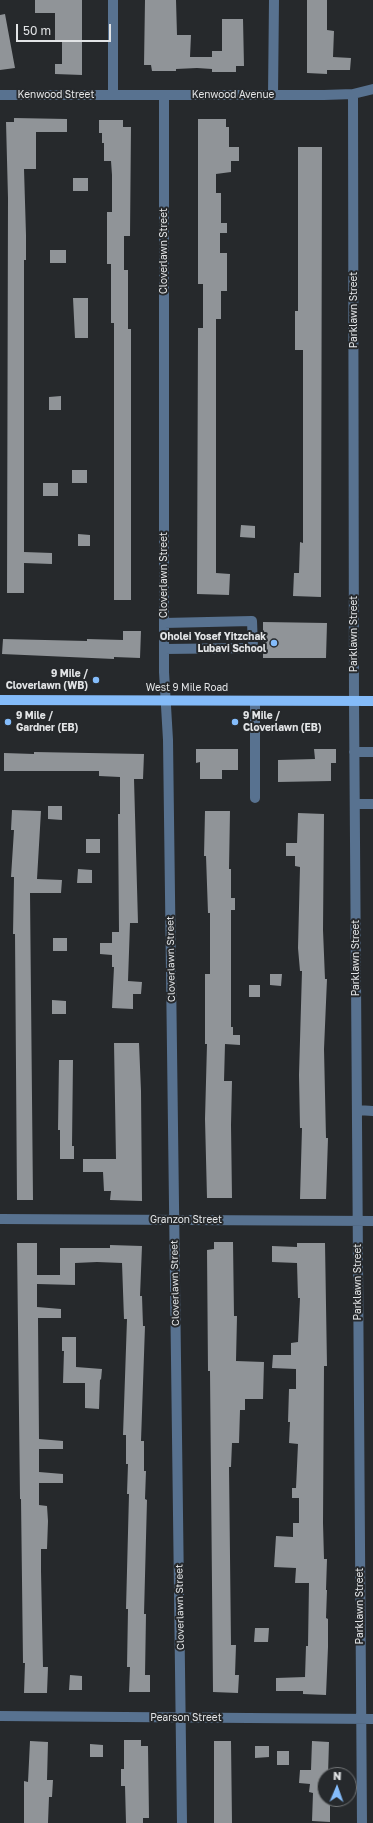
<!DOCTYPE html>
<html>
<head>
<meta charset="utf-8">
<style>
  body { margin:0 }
  #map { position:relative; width:373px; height:1823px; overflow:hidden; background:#26292c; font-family:"Golos Text",sans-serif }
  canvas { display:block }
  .north { position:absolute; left:317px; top:1767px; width:40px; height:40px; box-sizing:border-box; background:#26292c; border:1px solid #717476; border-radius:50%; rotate:2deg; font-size:11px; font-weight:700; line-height:16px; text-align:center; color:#e2e4e6 }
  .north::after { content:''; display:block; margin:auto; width:14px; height:18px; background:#84bcfb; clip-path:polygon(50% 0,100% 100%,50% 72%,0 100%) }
  .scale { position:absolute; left:16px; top:24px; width:95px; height:18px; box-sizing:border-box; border:2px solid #e2e4e6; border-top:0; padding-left:5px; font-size:12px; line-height:14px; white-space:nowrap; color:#e2e4e6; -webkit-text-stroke:3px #26292c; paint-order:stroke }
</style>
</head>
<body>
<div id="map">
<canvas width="373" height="1823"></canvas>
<div class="north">N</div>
<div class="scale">50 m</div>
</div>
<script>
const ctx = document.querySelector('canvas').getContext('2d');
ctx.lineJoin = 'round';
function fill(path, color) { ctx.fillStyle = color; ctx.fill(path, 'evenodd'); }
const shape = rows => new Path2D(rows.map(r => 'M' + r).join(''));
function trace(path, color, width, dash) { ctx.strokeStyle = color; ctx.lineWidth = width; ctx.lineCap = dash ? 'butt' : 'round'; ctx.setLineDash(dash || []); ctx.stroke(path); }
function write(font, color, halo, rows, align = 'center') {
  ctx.font = font + ' "Golos Text",sans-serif'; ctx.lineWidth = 4; ctx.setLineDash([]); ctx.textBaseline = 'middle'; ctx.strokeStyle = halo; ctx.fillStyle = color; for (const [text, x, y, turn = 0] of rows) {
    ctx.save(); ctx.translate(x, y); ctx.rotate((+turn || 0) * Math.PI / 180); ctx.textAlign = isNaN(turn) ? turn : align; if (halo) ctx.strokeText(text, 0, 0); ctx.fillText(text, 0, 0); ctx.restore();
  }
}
fill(shape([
  [35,0,82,0,82,75,55,74,55,64,62,64,62,42,55,42,55,13,35,13],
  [145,0,176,0,177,35,191,35,190,57,212,57,212,51,222,51,222,19,243,19,244,66,236,66,236,72,212,72,212,69,197,68,176,69,176,71,152,71,151,65,144,65],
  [307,0,327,0,327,30,334,31,333,57,351,58,350,70,327,70,327,74,307,73],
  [5,14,15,68,0,70,0,15],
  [14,118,67,119,67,132,36,132,36,169,24,169,26,235,26,260,24,260,24,552,52,553,52,564,24,563,24,593,7,593,8,198,6,122,14,122],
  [198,119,226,119,226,127,229,127,229,147,239,147,239,161,231,161,231,172,216,174,216,193,221,193,221,223,227,223,227,233,220,233,220,253,227,253,227,291,221,291,221,319,216,319,216,573,230,574,229,595,197,594,198,328,203,328,203,284,198,284],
  [99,120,123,120,123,127,131,127,130,236,124,236,124,270,128,270,128,329,131,329,131,600,114,600,114,323,111,323,111,264,107,264,107,212,112,212,112,175,111,161,104,161,104,143,102,143,102,133,99,133],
  [298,147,322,147,321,597,293,596,294,573,299,573,300,542,303,543,303,350,295,350,295,311,298,311],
  [73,178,88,178,88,191,73,191],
  [50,250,66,250,66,263,50,263],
  [73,298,88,298,88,338,75,338],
  [61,396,61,410,49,410,49,397],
  [72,470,87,470,87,483,72,483],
  [43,483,58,483,58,496,43,496],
  [241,525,255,526,255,538,240,537],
  [78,534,90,535,90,546,78,546],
  [263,622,327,623,326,658,263,658],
  [123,631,141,631,140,658,114,657,114,659,2,654,3,639,87,641,87,639,123,640],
  [196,749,238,749,238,770,222,770,222,779,200,779,200,762,196,763],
  [314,749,336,749,336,763,331,763,331,781,278,782,278,760,315,759],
  [34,752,144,754,143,779,134,779,138,923,130,923,128,981,142,982,141,994,133,994,133,1009,112,1008,114,967,112,967,112,955,100,954,100,943,112,943,112,932,119,932,118,814,120,814,120,777,99,776,99,771,4,771,4,753,34,754],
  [48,806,62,806,62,820,48,819],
  [12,810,41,811,37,879,62,880,61,893,30,893,33,1200,17,1200,15,934,13,934,14,877,11,877,14,830,11,830],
  [205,811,230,811,229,869,231,869,231,898,235,898,235,910,231,910,231,1027,233,1027,233,1035,240,1035,240,1045,225,1044,224,1081,232,1081,231,1125,232,1198,207,1198,205,1119,207,1044,205,1044,205,974,210,974,210,913,208,913,206,856,204,856],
  [298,813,324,814,323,930,325,979,327,979,324,1049,326,1138,328,1138,326,1199,300,1199,302,1128,300,1128,299,1075,302,971,300,971,298,948,300,867,295,866,295,856,286,856,286,843,297,843],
  [86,839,100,839,100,853,86,853],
  [78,869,92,870,92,883,77,883],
  [53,938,67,938,67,951,53,951],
  [270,974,282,974,281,986,270,985],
  [249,985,260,985,260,997,249,997],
  [52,1000,66,1001,66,1014,52,1014],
  [114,1043,139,1043,141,1091,142,1201,110,1200,111,1191,104,1191,103,1172,83,1172,83,1159,116,1159],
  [59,1060,73,1060,72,1146,74,1146,74,1159,60,1159,60,1130,58,1130],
  [214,1242,233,1242,234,1316,237,1316,236,1361,264,1362,263,1399,245,1399,245,1410,240,1410,239,1443,232,1443,231,1467,229,1467,231,1645,236,1645,235,1675,239,1675,238,1693,213,1692,210,1371,208,1371,207,1250,214,1249],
  [17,1243,37,1243,37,1275,60,1275,60,1248,110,1248,110,1245,142,1246,140,1296,142,1296,143,1326,145,1326,141,1441,144,1441,144,1471,146,1471,145,1499,147,1500,144,1614,146,1614,145,1675,150,1675,150,1692,129,1692,130,1667,127,1667,128,1609,126,1609,129,1494,127,1494,128,1464,126,1464,126,1435,123,1435,127,1319,124,1319,122,1263,97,1262,75,1263,75,1285,37,1284,37,1307,61,1309,61,1318,38,1318,39,1439,63,1441,63,1449,39,1449,39,1472,63,1474,63,1483,39,1483,39,1505,47,1506,48,1521,47,1549,41,1549,41,1571,43,1667,48,1667,47,1693,24,1693,25,1663,23,1663,21,1499,20,1499],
  [297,1243,325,1243,327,1366,324,1366,323,1523,324,1559,327,1559,326,1590,327,1590,326,1618,328,1619,328,1647,326,1695,303,1694,303,1691,276,1691,276,1678,305,1677,306,1646,308,1646,309,1583,295,1583,296,1568,274,1567,276,1536,293,1537,293,1523,299,1523,299,1498,292,1498,292,1488,296,1488,298,1444,289,1443,290,1422,288,1422,289,1389,296,1389,296,1369,272,1368,273,1355,291,1355,291,1343,298,1342,300,1298,298,1298,297,1263,272,1262,272,1246,297,1247],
  [62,1337,76,1337,76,1367,102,1369,101,1380,100,1379,99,1409,85,1408,85,1383,63,1383,64,1351,62,1351],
  [255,1628,269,1628,268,1642,254,1642],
  [70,1675,82,1676,82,1690,69,1690],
  [124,1740,141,1740,141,1746,148,1746,149,1818,143,1818,143,1823,126,1823,125,1786,121,1786,121,1769,124,1769],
  [30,1741,48,1742,47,1780,53,1780,52,1797,49,1797,48,1823,24,1823,24,1781,28,1782],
  [214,1741,231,1741,232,1823,214,1823],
  [312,1741,329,1742,328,1775,325,1775,325,1799,330,1799,330,1822,312,1821,313,1793,309,1792,310,1784,299,1783,300,1770,311,1770],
  [90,1744,103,1745,103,1757,90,1757],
  [255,1746,269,1746,269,1757,255,1758],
  [277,1751,289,1751,289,1765,277,1765]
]), '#909498');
trace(shape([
  [353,94,354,701,362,1823],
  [0,95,324,95,353,94,373,89],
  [113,95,113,0],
  [164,95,164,672,168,740,182,1823],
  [273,95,274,0],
  [164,623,252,621,253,648,164,649],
  [354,752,373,752],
  [255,798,255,701],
  [355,804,373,804],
  [357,1110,373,1111],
  [0,1219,373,1221],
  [0,1716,373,1719]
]), '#587290', 10);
trace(shape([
  [0,700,373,701]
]), '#84bbf9', 10);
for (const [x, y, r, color] of [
  [274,643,4,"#84bcfb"],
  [96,680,4,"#84bcfb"],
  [8,722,4,"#84bcfb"],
  [235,722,4,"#84bcfb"]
]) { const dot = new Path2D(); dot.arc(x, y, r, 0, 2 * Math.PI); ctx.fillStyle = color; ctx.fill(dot); trace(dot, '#26292c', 1.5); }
write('10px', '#e2e4e6', '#26292c', [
  ["Kenwood Street",56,95],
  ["Kenwood Avenue",233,95],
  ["Cloverlawn Street",164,251,-90],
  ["Parklawn Street",354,310,-90],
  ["Cloverlawn Street",164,575,-90],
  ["Parklawn Street",354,634,-90],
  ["West 9 Mile Road",187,688],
  ["Parklawn Street",356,958,-90],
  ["Cloverlawn Street",171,959,-91],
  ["Granzon Street",186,1220],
  ["Parklawn Street",358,1282,-90],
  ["Cloverlawn Street",175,1283,-91],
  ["Parklawn Street",360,1606,-90],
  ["Cloverlawn Street",180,1607,-91],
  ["Pearson Street",186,1718]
]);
write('bold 10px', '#e2e4e6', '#26292c', [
  ["Oholei Yosef Yitzchak",266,637],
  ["Lubavi School",266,649],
  ["9 Mile /",88,674],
  ["Cloverlawn (WB)",88,686],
  ["9 Mile /",16,716,"left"],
  ["Gardner (EB)",16,728,"left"],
  ["9 Mile /",243,716,"left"],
  ["Cloverlawn (EB)",243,728,"left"]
], 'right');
</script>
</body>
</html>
